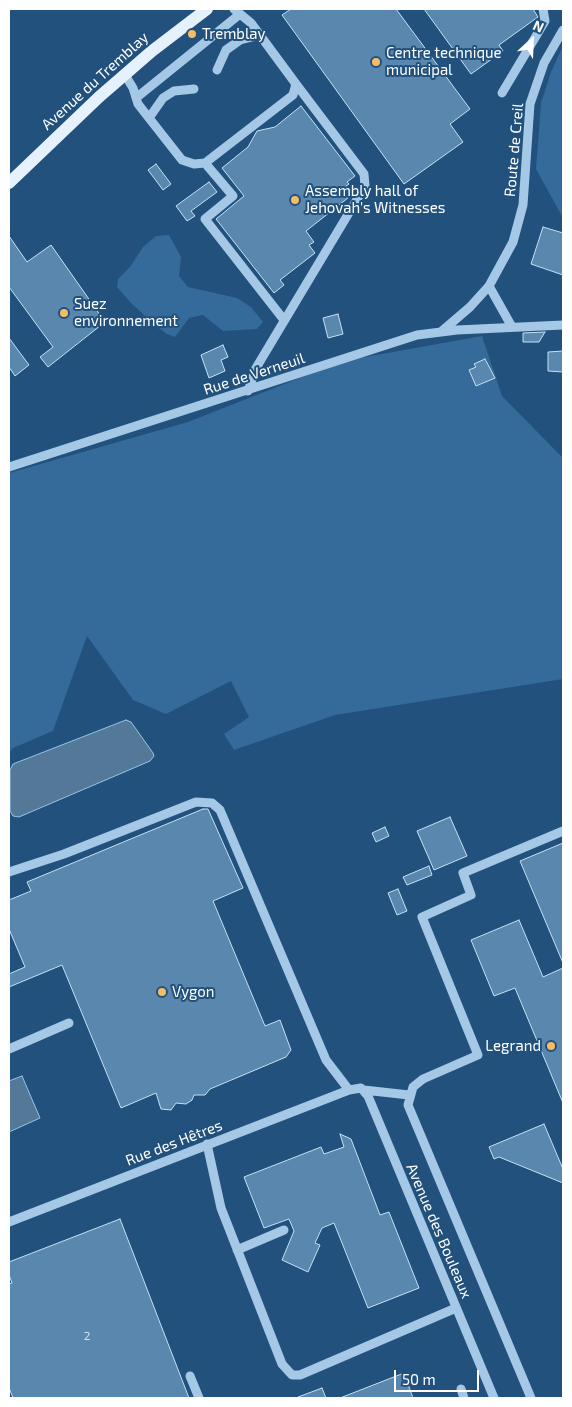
<!DOCTYPE html>
<html>
<head>
<meta charset="utf-8">
<style>
  body { margin:0 }
  #map { position:relative; width:572px; height:1407px; overflow:hidden; background:#21517c; font-family:"Exo 2",sans-serif }
  canvas { display:block }
  .frame { position:absolute; inset:0; border:10px solid #fff; pointer-events:none }
  .north { position:absolute; left:507px; top:15px; width:50px; height:50px; -webkit-text-stroke:4px #21517c; paint-order:stroke; rotate:25deg; font-size:14px; font-weight:700; line-height:20px; text-align:center; color:#fff }
  .north::after { content:''; display:block; margin:auto; width:18px; height:22px; background:#fff; clip-path:polygon(50% 0,100% 100%,50% 72%,0 100%) }
  .scale { position:absolute; left:394px; top:1370px; width:85px; height:22px; box-sizing:border-box; border:2px solid #fff; border-top:0; padding-left:6px; font-size:15px; line-height:18px; white-space:nowrap; color:#fff; -webkit-text-stroke:4px #21517c; paint-order:stroke }
</style>
</head>
<body>
<div id="map">
<canvas width="572" height="1407"></canvas>
<div class="frame"></div>
<div class="north">N</div>
<div class="scale">50 m</div>
</div>
<script>
const ctx = document.querySelector('canvas').getContext('2d');
ctx.lineJoin = 'round';
function fill(path, color) { ctx.fillStyle = color; ctx.fill(path, 'evenodd'); }
const shape = rows => new Path2D(rows.map(r => 'M' + r).join(''));
function trace(path, color, width, dash) { ctx.strokeStyle = color; ctx.lineWidth = width; ctx.lineCap = dash ? 'butt' : 'round'; ctx.setLineDash(dash || []); ctx.stroke(path); }
function write(font, color, halo, rows, align = 'center') {
  ctx.font = font + ' "Exo 2",sans-serif'; ctx.lineWidth = 4; ctx.setLineDash([]); ctx.textBaseline = 'middle'; ctx.strokeStyle = halo; ctx.fillStyle = color; for (const [text, x, y, turn = 0] of rows) {
    ctx.save(); ctx.translate(x, y); ctx.rotate((+turn || 0) * Math.PI / 180); ctx.textAlign = isNaN(turn) ? turn : align; if (halo) ctx.strokeText(text, 0, 0); ctx.fillText(text, 0, 0); ctx.restore();
  }
}
fill(shape([
  [563,46,563,218,536,169,541,103,551,72],
  [169,235,181,257,179,276,188,287,237,298,251,307,263,322,257,329,223,331,203,315,189,318,175,337,167,334,156,326,131,303,117,287,118,279,130,267,143,247,156,236],
  [482,336,502,396,563,458,563,679,335,715,234,750,224,734,249,717,231,681,166,714,133,700,87,636,53,731,13,748,9,753,9,473,188,422,343,361]
]), '#346b9a');
const water = shape([
  [126,720,131,722,153,753,154,756,150,761,19,817,13,816,10,811,10,770,13,764,126,720],
  [22,1076,40,1118,9,1132,9,1081,22,1076]
]);
fill(water, '#547898');
trace(water, '#97c4e8', 1);
const building = shape([
  [291,9,396,9,470,109,450,124,463,142,404,184,282,15,291,9],
  [424,9,533,9,538,17,499,45,503,51,471,74,424,9],
  [301,106,355,176,347,182,349,184,346,186,353,194,306,231,314,242,309,245,315,253,280,280,284,285,274,293,216,219,244,196,222,168,248,147,257,131,275,127,301,106],
  [156,164,171,184,163,190,148,170,156,164],
  [209,182,217,192,191,211,195,216,187,221,176,206,209,182],
  [543,227,563,233,563,275,531,264,543,227],
  [9,236,27,262,51,245,105,322,48,367,40,357,53,347,9,287,9,236],
  [338,314,343,334,328,338,323,318,338,314],
  [545,332,539,342,523,342,523,333,545,332],
  [9,338,29,365,15,376,9,367,9,338],
  [223,345,228,357,221,360,225,371,209,378,201,355,223,345],
  [563,351,563,372,548,371,548,352,563,351],
  [485,359,495,378,476,386,469,370,476,367,474,364,485,359],
  [203,809,208,809,243,888,213,901,265,1026,280,1020,291,1050,286,1057,210,1089,205,1095,194,1095,192,1100,186,1104,176,1103,171,1110,161,1109,156,1093,121,1108,62,965,9,987,9,974,25,967,9,929,9,900,31,891,27,882,203,809],
  [450,817,467,856,434,870,417,831,450,817],
  [385,827,389,836,376,842,372,833,385,827],
  [563,843,563,963,520,861,563,843],
  [429,866,432,875,407,885,403,877,429,866],
  [398,889,407,911,397,915,388,893,398,889],
  [519,920,543,977,563,968,563,1103,515,988,494,996,471,940,519,920],
  [544,1124,563,1169,563,1183,499,1157,494,1159,489,1147,544,1124],
  [340,1134,351,1139,380,1215,389,1212,419,1288,368,1308,334,1223,322,1228,315,1243,320,1245,308,1272,282,1260,294,1231,289,1219,264,1228,244,1177,321,1147,324,1154,344,1147,340,1134],
  [120,1219,189,1398,13,1398,9,1388,9,1284,12,1283,9,1275,9,1262,120,1219],
  [404,1373,413,1398,340,1398,404,1373],
  [322,1388,326,1398,298,1398,298,1397,322,1388]
]);
fill(building, '#5987ae');
trace(building, '#c7e0f5', 1);
trace(shape([
  [217,70,226,50,240,40,260,35],
  [125,75,133,88,138,104,182,160,194,164,205,163,293,95,296,84,251,23,234,9],
  [502,93,545,21,543,9],
  [136,98,240,14],
  [149,118,163,98,174,91,194,89],
  [205,163,233,196,205,219,284,320],
  [489,286,512,327],
  [442,331,470,307,489,286,513,242,523,205,530,104,544,63,563,30],
  [248,391,256,368,365,186,364,174,296,84],
  [9,467,417,335,457,330,563,325],
  [9,872,64,854,196,802,212,803,220,810,326,1060,349,1090],
  [9,1049,69,1023],
  [364,1090,409,1095],
  [207,1144,221,1208,282,1364,292,1375,300,1375,456,1308],
  [9,1222,349,1090,361,1088,368,1096,494,1398],
  [237,1250,284,1230],
  [190,1376,199,1398],
  [461,1389,464,1398],
  [531,1398,408,1105,413,1087,423,1079,478,1055,422,917,471,895,463,873,563,831]
]), '#a4c8e6', 9);
trace(shape([
  [9,183,99,97,152,51,207,9]
]), '#e5f1fd', 12);
for (const [x, y, r, color] of [
  [192,34,5,"#f3bc65"],
  [376,62,5,"#f3bc65"],
  [295,200,5,"#f3bc65"],
  [64,313,5,"#f3bc65"],
  [162,992,5,"#f3bc65"],
  [551,1046,5,"#f3bc65"]
]) { const dot = new Path2D(); dot.arc(x, y, r, 0, 2 * Math.PI); ctx.fillStyle = color; ctx.fill(dot); trace(dot, '#21517c', 2); }
write('12px', '#d6e1eb', null, [
  ["2",87,1336]
]);
write('15px', '#fff', '#21517c', [
  ["Tremblay",202,34],
  ["Centre technique",386,53],
  ["municipal",386,70],
  ["Assembly hall of",305,191],
  ["Jehovah's Witnesses",305,208],
  ["Suez",74,304],
  ["environnement",74,321],
  ["Vygon",172,992],
  ["Legrand",541,1046,"right"]
], 'left');
write('15px', '#fff', '#21517c', [
  ["Avenue du Tremblay",95,81,-42],
  ["Route de Creil",514,150,-85],
  ["Rue de Verneuil",254,374,-18],
  ["Rue des Hêtres",174,1143,-21],
  ["Avenue des Bouleaux",439,1231,67]
]);
</script>
</body>
</html>
